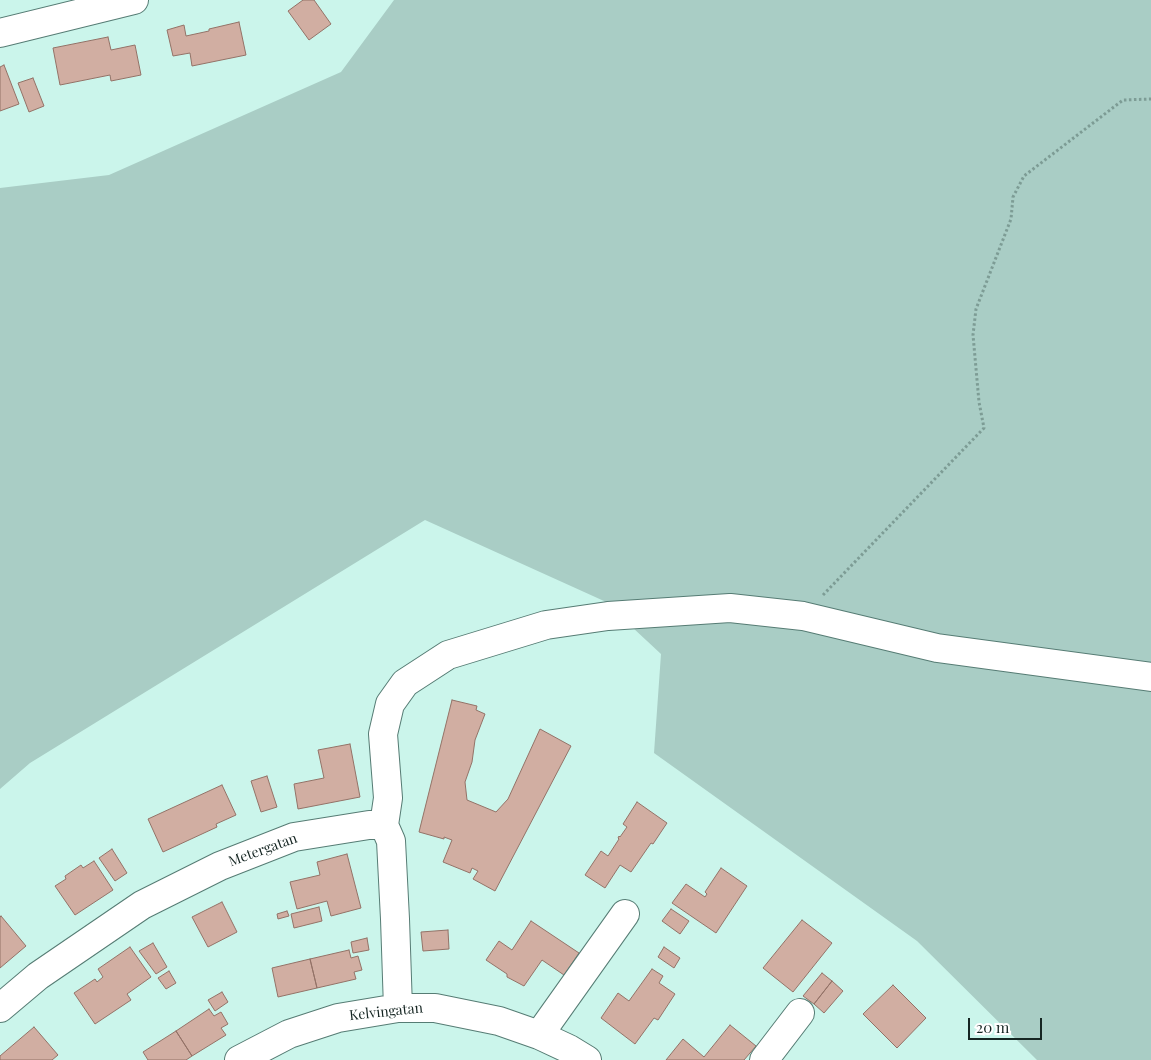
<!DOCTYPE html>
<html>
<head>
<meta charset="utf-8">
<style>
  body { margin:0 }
  #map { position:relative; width:1151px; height:1060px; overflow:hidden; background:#cbf5eb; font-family:"Playfair Display",serif }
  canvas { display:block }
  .scale { position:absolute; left:968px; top:1018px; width:74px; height:22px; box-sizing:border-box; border:2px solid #162623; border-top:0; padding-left:6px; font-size:15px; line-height:18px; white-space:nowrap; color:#162623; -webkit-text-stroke:4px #fff; paint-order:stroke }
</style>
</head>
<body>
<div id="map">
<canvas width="1151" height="1060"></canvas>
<div class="scale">20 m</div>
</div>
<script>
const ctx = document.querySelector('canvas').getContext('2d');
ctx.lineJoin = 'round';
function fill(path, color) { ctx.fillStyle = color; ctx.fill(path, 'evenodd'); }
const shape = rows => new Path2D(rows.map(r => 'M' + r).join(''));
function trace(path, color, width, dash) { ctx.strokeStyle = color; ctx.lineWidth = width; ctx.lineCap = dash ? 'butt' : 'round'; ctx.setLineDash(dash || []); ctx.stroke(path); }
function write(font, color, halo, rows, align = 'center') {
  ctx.font = font + ' "Playfair Display",serif'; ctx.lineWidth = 4.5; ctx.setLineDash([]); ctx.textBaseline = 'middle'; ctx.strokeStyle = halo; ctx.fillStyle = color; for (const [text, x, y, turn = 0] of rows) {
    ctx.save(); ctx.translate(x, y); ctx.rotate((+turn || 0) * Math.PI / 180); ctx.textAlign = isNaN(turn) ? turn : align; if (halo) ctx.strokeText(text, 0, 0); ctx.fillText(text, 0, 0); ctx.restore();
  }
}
fill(shape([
  [394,0,1151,0,1151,1060,1037,1060,917,941,654,753,661,654,604,601,425,520,30,763,0,789,0,188,109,175,341,72]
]), '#a9cdc5');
const building = shape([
  [303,0,314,0,331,24,309,40,288,11,303,0],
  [239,22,246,55,192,66,190,53,173,56,167,30,184,25,186,36,209,31,209,29,239,22],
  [108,37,111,50,135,45,141,75,111,81,110,75,60,85,53,48,108,37],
  [4,65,19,104,0,111,0,67,4,65],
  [33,78,44,106,29,112,18,83,33,78],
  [452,700,477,706,476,710,485,714,475,740,472,762,465,782,467,800,496,812,508,799,540,729,571,746,495,891,473,879,478,871,472,868,470,873,443,862,452,840,444,837,444,839,419,832,452,700],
  [350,744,360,797,298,809,294,784,324,778,318,750,350,744],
  [267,776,277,807,261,812,251,781,267,776],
  [222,785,236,815,216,824,217,827,163,852,148,819,222,785],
  [637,802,667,823,653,844,651,843,631,872,620,865,605,888,585,875,601,851,608,856,619,839,618,838,619,836,620,837,627,827,623,824,637,802],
  [112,849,127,873,115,881,99,858,112,849],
  [347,854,361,908,331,916,327,901,297,909,290,882,320,875,317,862,347,854],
  [94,861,113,890,75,915,55,886,66,879,65,876,81,865,83,868,94,861],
  [721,868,747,886,716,933,672,903,686,884,705,897,707,894,705,892,721,868],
  [222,902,237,932,208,947,192,917,222,902],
  [319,907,322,921,294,928,291,914,319,907],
  [671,909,689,921,680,934,662,921,671,909],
  [287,911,289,916,278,919,277,914,287,911],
  [1,916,26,946,0,968,0,917,1,916],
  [802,920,832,943,793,992,763,968,802,920],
  [531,921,579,953,564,975,542,960,524,986,507,977,507,974,486,960,499,941,512,950,531,921],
  [448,930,449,949,423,951,421,932,448,930],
  [367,938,369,950,353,953,351,942,367,938],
  [153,943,167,967,156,974,139,951,153,943],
  [130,947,151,977,127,994,131,1000,95,1024,74,993,95,979,97,982,103,977,98,969,130,947],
  [664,947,680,958,674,968,658,957,664,947],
  [349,950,351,958,358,956,362,970,354,972,356,979,317,988,310,959,349,950],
  [310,959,317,988,278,997,272,968,310,959],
  [652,969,663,976,659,983,675,994,658,1020,654,1018,635,1044,601,1018,618,993,629,1001,652,969],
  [169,971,176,983,166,989,158,978,169,971],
  [822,973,832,981,814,1004,803,996,822,973],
  [832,981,843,991,824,1013,814,1004,832,981],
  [893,985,926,1018,897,1048,863,1014,893,985],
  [222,992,228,1002,215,1011,208,1000,222,992],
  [209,1009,214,1016,221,1012,228,1024,221,1028,226,1035,192,1056,176,1031,209,1009],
  [730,1025,756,1046,744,1060,666,1060,683,1039,704,1057,730,1025],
  [34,1027,58,1055,52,1060,0,1060,0,1056,34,1027],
  [176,1031,192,1056,186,1060,148,1060,143,1052,176,1031]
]);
fill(building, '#d1aea2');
trace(building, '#937267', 1);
const minor = shape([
  [0,33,134,0],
  [384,825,388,798,383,734,390,704,405,683,448,655,546,625,608,616,730,608,803,616,937,648,1151,677],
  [0,1008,38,976,142,905,220,866,294,837,369,825,384,825,391,841,395,919,398,1008],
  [539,1035,625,914],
  [239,1060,289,1034,338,1018,398,1008,435,1008,499,1021,539,1035,569,1049,587,1060],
  [764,1060,800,1013]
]);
trace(minor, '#567c74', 30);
trace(shape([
  [823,595,984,428,979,402,973,335,976,309,1011,219,1013,197,1024,176,1123,100,1151,99]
]), '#7d9c95', 3, [2.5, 2.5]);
trace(minor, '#fff', 28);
write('14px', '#162623', '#fff', [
  ["Metergatan",263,850,-20],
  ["Kelvingatan",386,1012,-6]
]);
</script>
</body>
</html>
